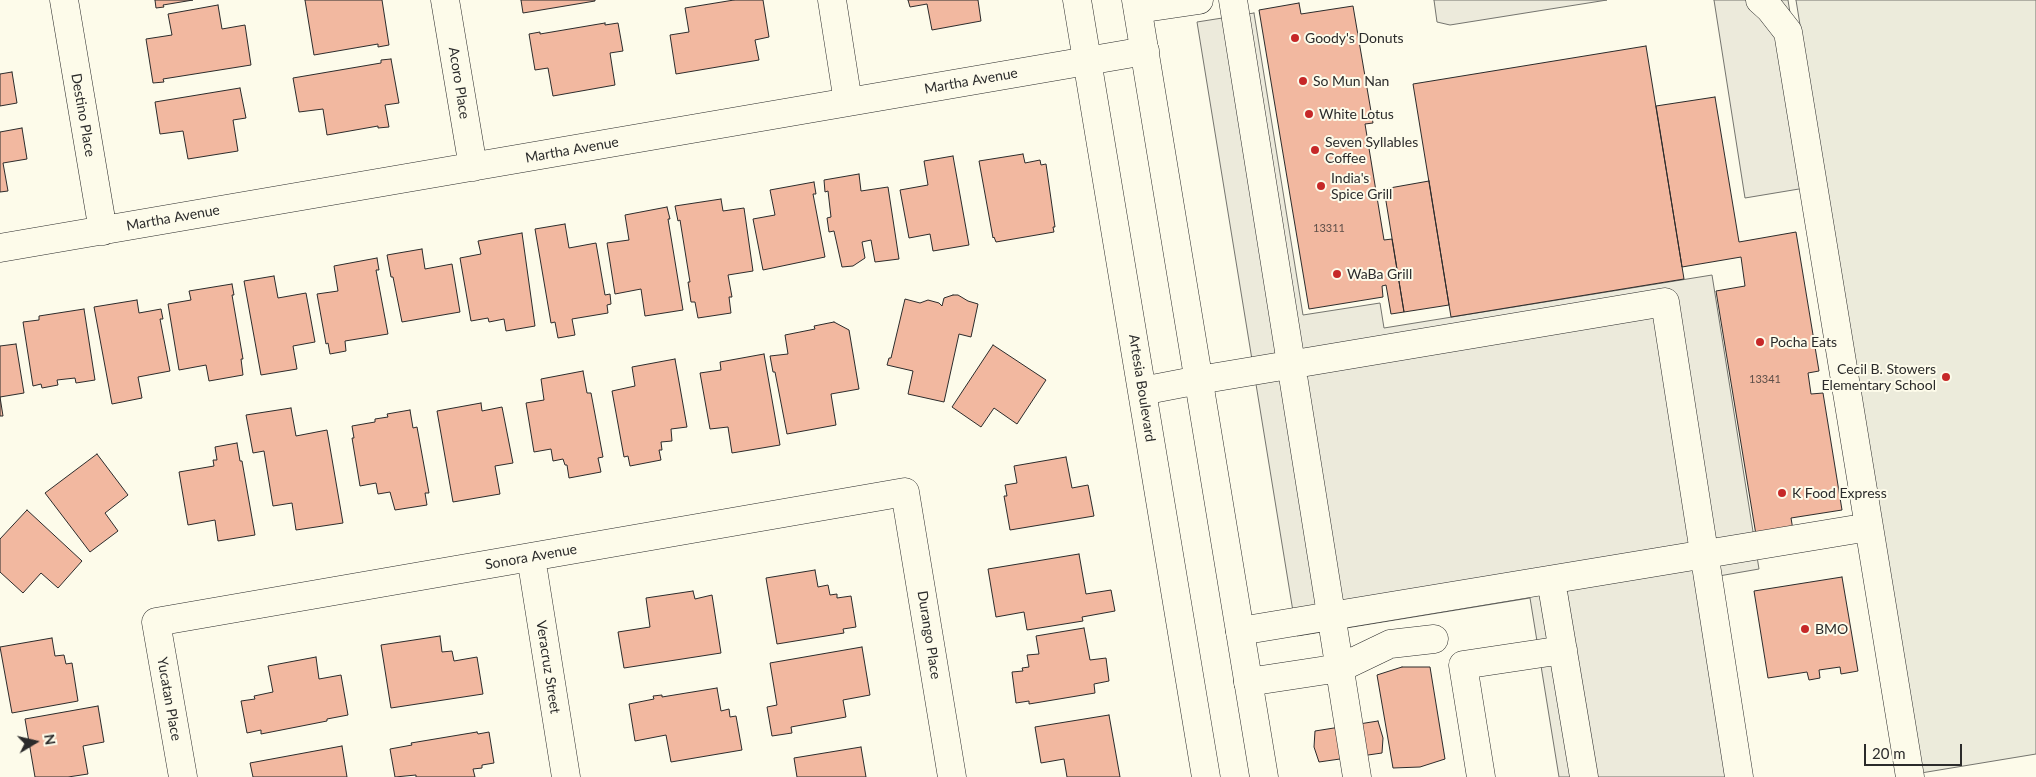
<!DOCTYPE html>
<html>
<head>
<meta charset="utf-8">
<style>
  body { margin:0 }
  #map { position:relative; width:2036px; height:777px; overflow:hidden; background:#fdfbea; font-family:Lato,sans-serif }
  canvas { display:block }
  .north { position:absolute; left:10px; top:717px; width:50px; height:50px; -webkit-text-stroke:4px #fdfbea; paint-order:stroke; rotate:81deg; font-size:14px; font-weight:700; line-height:20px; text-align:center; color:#2b2b2b }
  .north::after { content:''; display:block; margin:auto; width:18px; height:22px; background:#2b2b2b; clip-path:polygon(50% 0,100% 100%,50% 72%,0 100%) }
  .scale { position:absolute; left:1864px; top:744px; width:98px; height:22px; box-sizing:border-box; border:2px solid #2b2b2b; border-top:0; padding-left:6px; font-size:15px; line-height:18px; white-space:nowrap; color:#2b2b2b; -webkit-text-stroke:4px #fdfbea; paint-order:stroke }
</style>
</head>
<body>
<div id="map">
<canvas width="2036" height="777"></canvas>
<div class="north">N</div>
<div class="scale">20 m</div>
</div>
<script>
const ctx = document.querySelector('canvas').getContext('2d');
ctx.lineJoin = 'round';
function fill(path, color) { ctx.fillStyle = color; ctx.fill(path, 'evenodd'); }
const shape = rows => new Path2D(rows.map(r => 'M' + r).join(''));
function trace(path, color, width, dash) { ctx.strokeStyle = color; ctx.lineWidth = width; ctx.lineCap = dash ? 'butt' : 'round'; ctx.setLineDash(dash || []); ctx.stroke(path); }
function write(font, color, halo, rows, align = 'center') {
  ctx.font = font + ' Lato,sans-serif'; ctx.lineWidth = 4; ctx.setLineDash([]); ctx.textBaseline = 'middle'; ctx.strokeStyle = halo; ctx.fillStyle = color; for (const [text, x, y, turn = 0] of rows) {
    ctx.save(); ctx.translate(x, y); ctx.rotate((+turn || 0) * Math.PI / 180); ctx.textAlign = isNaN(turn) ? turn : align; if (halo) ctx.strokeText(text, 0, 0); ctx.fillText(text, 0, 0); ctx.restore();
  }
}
const green = shape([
  [1796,0,2036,0,2036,754,1921,773,1796,0]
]);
fill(green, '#ecebdb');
trace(green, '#74746e', 1);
const parking = shape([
  [1434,0,1607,0,1450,25,1437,22,1434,0],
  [1714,0,1788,0,1817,186,1745,198,1714,0],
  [1254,13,1303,315,1380,303,1384,328,1712,275,1759,569,1719,576,1752,777,1559,777,1530,598,1297,636,1197,22,1254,13]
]);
fill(parking, '#eceadb');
trace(parking, '#74746e', 1);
const building = shape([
  [155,0,193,0,163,5,164,7,156,8,155,0],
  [305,0,382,0,389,45,378,47,378,44,314,55,305,0],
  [521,0,595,0,595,1,523,13,521,0],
  [734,0,763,0,769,37,755,40,759,60,676,74,670,35,689,32,685,8,734,0],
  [908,0,978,0,981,21,932,30,927,4,910,7,908,0],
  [1299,3,1301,14,1353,6,1373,123,1365,124,1384,240,1392,239,1404,312,1391,314,1386,285,1382,286,1383,297,1309,309,1259,10,1299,3],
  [218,5,222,29,245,25,251,65,163,79,164,82,153,83,146,39,172,35,168,14,218,5],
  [605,23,605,25,618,23,623,51,610,53,615,85,553,96,548,68,535,70,529,34,540,32,540,34,605,23],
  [1646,46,1684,279,1451,317,1413,84,1646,46],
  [391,59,399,103,385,105,389,127,378,128,378,126,327,135,323,109,299,112,293,78,381,63,381,60,391,59],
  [12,72,17,103,0,106,0,74,12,72],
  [240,88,246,118,233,120,238,151,188,159,183,131,160,134,155,102,240,88],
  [1715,97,1739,242,1796,232,1819,371,1808,373,1811,394,1823,393,1842,510,1791,518,1793,530,1756,535,1716,291,1745,286,1741,257,1682,267,1656,106,1715,97],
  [22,128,27,159,3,163,8,191,0,192,0,132,22,128],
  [1023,154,1025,163,1040,160,1041,165,1046,164,1055,227,1053,227,1054,232,996,242,994,237,993,238,979,161,1023,154],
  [953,156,969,245,933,251,930,234,909,238,900,190,928,185,924,161,953,156],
  [859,174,861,191,888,187,899,259,875,262,871,240,862,242,865,258,853,266,842,267,834,231,829,232,827,218,831,217,828,191,825,192,824,180,859,174],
  [1429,181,1449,305,1404,312,1384,189,1429,181],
  [814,182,816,194,813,194,825,257,763,270,753,219,775,215,770,190,814,182],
  [721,199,723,211,744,208,753,271,728,275,732,297,729,297,731,313,698,318,695,302,691,302,688,282,690,282,680,220,678,221,675,206,721,199],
  [667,207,670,219,668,219,683,310,645,316,641,289,615,294,607,243,629,240,625,215,667,207],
  [565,224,569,248,596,243,605,295,610,294,611,304,607,305,608,313,572,319,575,335,558,338,555,322,551,323,535,229,565,224],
  [522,233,535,326,506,331,504,319,489,322,488,318,471,321,460,258,481,254,478,241,522,233],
  [422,249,425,269,452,264,460,312,402,322,393,277,391,277,387,255,422,249],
  [377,258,379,270,376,270,388,334,345,341,346,351,330,354,328,343,326,344,317,294,338,291,334,266,377,258],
  [274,276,278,298,306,293,315,342,293,346,297,369,261,375,244,281,274,276],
  [232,284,234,295,232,295,243,359,241,359,243,375,209,381,206,365,179,370,168,304,191,300,189,291,232,284],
  [953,295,958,295,968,301,978,304,971,337,959,334,944,402,908,394,913,371,887,365,889,358,891,358,905,299,920,303,928,300,939,303,942,306,944,298,953,295],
  [137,300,139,313,161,309,163,319,160,319,170,371,138,377,142,398,112,404,94,307,137,300],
  [84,309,95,380,76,383,75,378,57,380,58,385,42,388,41,384,33,386,23,322,39,320,39,316,84,309],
  [834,322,849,330,859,389,831,394,836,425,787,434,775,372,773,372,770,356,788,354,785,335,815,329,814,326,834,322],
  [16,344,24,393,0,397,3,416,0,416,0,346,16,344],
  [993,345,1046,380,1017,424,994,408,981,427,952,407,993,345],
  [764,354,780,445,732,453,728,427,710,429,700,373,721,370,720,362,764,354],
  [675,359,687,427,671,429,672,441,661,442,662,450,659,450,661,460,630,466,628,456,624,457,612,391,635,386,632,367,675,359],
  [583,371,587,393,591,393,603,457,598,458,601,472,569,478,567,465,565,465,563,459,553,461,551,449,534,452,526,403,544,400,541,379,583,371],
  [481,403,482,411,502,407,513,463,495,466,500,494,453,502,437,411,481,403],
  [291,408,296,436,327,430,343,523,296,530,292,503,273,506,264,451,253,453,246,415,291,408],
  [410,410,413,428,417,427,429,493,425,493,427,505,395,510,390,492,378,494,376,483,360,486,352,438,354,438,352,426,375,422,375,419,388,417,387,414,410,410],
  [237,443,240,461,242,461,255,535,218,541,215,520,188,525,179,472,214,466,213,460,217,460,215,447,237,443],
  [97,454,128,495,105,513,118,531,90,552,45,493,97,454],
  [1066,457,1072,488,1088,485,1094,516,1010,530,1004,496,1007,496,1005,485,1017,483,1014,466,1066,457],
  [27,510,82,561,58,588,41,573,23,593,0,572,0,539,27,510],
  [1079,554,1086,594,1111,590,1115,611,1082,617,1083,621,1027,630,1024,612,996,617,988,569,1079,554],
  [815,570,818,587,828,585,830,595,837,594,837,598,851,596,856,627,843,629,844,633,777,644,766,578,815,570],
  [1842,577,1858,671,1841,674,1840,667,1819,670,1820,678,1809,680,1807,672,1768,678,1754,591,1842,577],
  [693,591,695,599,712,595,721,653,624,668,618,632,650,627,646,598,693,591],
  [1084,628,1090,660,1106,658,1109,681,1094,684,1095,693,1029,704,1029,701,1016,703,1012,672,1023,671,1022,668,1029,667,1027,655,1039,654,1036,636,1084,628],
  [440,636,442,652,452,651,454,661,477,657,483,694,391,708,381,645,440,636],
  [52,638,55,656,64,655,66,664,72,663,78,701,12,713,0,647,52,638],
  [862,647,870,695,843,700,846,717,791,727,792,733,772,736,767,707,777,705,770,663,862,647],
  [316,657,319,679,341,675,348,715,327,719,327,721,261,734,261,730,247,733,241,701,255,699,254,696,273,692,268,666,316,657],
  [1402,667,1430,667,1445,759,1420,767,1393,768,1377,675,1402,667],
  [717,688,721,711,729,709,730,717,736,716,742,750,671,762,666,735,635,741,629,704,654,699,653,696,662,695,662,697,717,688],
  [98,706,104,742,83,746,88,774,68,777,35,777,25,719,98,706],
  [1109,715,1120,777,1067,777,1064,759,1041,763,1035,727,1109,715],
  [1378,721,1383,738,1382,753,1319,762,1314,747,1315,731,1378,721],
  [477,732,478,734,489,732,494,763,482,765,482,768,473,769,475,777,416,777,416,775,395,777,390,749,412,745,411,743,477,732],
  [342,746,347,777,253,777,250,763,342,746],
  [861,747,866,777,797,777,794,758,861,747]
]);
fill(building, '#f2b8a0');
trace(building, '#2b2b2b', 1);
const minor = shape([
  [64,0,103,231],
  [445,0,473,167],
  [832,0,848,102],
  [1233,0,1357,777],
  [1760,0,1770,9,1788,32,1910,777],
  [1138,9,1199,0],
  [0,248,1145,51],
  [1199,380,1665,302,1739,777],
  [531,557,566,777],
  [1551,580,1584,777],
  [1240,631,1869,527],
  [1248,682,1340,668,1390,644,1434,639],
  [183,777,156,622,905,492,952,777],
  [1481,777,1463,665,1563,650]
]);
const major = shape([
  [1077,0,1206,777],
  [1136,0,1264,777],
  [1142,391,1199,380]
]);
trace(minor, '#2b2b2b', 29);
trace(major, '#2b2b2b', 29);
trace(minor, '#fdfbea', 28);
trace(major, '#fdfbea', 28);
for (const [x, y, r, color] of [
  [1295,38,5,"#c62828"],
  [1303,81,5,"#c62828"],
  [1309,114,5,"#c62828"],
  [1315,150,5,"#c62828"],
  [1321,186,5,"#c62828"],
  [1337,274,5,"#c62828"],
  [1760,342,5,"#c62828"],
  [1946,377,5,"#c62828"],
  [1782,493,5,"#c62828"],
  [1805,629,5,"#c62828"]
]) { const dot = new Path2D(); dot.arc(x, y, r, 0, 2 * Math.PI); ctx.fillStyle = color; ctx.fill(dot); trace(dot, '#fdfbea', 2); }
write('11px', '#5d4e48', null, [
  ["13311",1329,228],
  ["13341",1765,379]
]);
write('14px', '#2b2b2b', '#fdfbea', [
  ["Goody's Donuts",1305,38],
  ["So Mun Nan",1313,81],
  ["White Lotus",1319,114],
  ["Seven Syllables",1325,142],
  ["Coffee",1325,158],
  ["India's",1331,178],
  ["Spice Grill",1331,194],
  ["WaBa Grill",1347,274],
  ["Pocha Eats",1770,342],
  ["Cecil B. Stowers",1936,369,"right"],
  ["Elementary School",1936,385,"right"],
  ["K Food Express",1792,493],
  ["BMO",1815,629]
], 'left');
write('14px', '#2b2b2b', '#fdfbea', [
  ["Martha Avenue",971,81,-10],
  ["Acoro Place",459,83,81],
  ["Destino Place",83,115,80],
  ["Martha Avenue",572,150,-10],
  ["Martha Avenue",173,218,-10],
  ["Artesia Boulevard",1142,388,81],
  ["Sonora Avenue",531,557,-10],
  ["Durango Place",929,635,81],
  ["Veracruz Street",548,667,81],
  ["Yucatan Place",169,699,80]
]);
</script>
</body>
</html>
